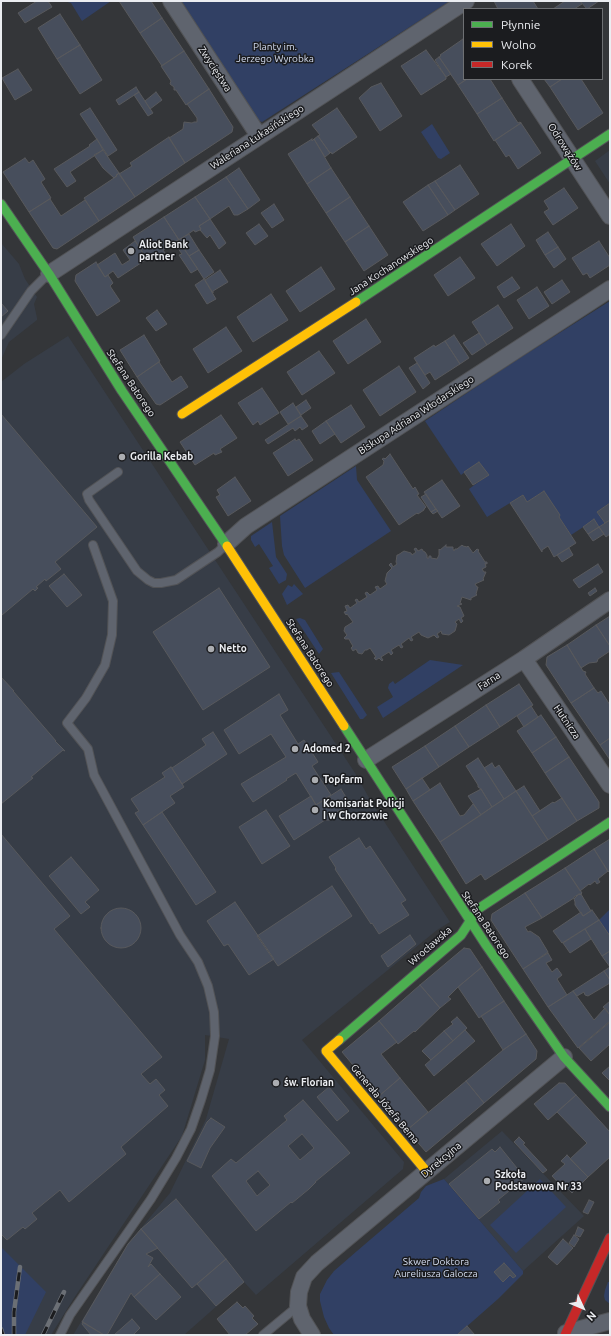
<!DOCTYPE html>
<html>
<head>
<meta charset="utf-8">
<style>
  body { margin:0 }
  #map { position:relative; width:611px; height:1336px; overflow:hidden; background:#343639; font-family:Ubuntu,sans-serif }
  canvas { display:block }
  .frame { position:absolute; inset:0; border:2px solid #ebedf1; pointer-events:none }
  .legend { position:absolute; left:463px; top:8px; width:140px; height:72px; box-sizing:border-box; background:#1b1c1f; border:1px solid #6e7073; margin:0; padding:5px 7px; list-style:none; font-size:12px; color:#ebedf1 }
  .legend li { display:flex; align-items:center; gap:8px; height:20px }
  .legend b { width:20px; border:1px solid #6e7073 }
  .north { position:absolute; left:563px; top:1288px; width:40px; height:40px; -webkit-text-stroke:3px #1b1c1f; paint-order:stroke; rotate:134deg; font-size:11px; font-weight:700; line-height:16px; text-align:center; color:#ebedf1 }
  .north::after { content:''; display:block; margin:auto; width:14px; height:18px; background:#ebedf1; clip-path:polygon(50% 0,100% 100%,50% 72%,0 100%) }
</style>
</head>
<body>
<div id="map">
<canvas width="611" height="1336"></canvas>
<div class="frame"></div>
<ul class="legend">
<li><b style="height:5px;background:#4caf50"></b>Płynnie</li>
<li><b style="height:5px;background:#ffc107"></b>Wolno</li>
<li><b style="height:5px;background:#c62828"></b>Korek</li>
</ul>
<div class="north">N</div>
</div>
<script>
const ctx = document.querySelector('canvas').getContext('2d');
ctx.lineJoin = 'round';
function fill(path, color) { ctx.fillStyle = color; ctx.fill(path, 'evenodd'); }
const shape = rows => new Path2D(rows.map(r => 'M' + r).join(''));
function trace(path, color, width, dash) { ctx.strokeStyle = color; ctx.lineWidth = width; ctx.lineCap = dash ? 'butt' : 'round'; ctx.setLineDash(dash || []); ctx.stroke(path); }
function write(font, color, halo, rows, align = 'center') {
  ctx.font = font + ' Ubuntu,sans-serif'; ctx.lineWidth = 3; ctx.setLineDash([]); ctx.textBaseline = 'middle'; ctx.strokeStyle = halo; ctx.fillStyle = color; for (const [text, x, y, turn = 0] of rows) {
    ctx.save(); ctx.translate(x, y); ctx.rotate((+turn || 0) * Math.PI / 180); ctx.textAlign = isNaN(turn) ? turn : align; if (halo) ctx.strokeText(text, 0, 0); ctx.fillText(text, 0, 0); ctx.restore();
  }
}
fill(shape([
  [610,150,610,184,595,161],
  [1,244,2,244,19,264,25,279,37,297,34,304,37,318,37,320,9,342,1,360],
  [68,336,355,773,372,803,450,922,437,930,302,1040,404,1162,403,1169,256,1295,244,1282,184,1335,73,1335,128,1244,170,1193,206,1119,229,1039,205,1035,205,1060,182,1136,74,1298,51,1335,1,1335,1,382,24,364],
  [502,1131,584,1216,523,1271,444,1179]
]), '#373d47');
fill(shape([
  [64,1,111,1,82,21,71,3],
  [179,1,450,1,262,122,257,120],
  [432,124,450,153,441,159,438,158,421,132],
  [610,301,610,503,597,512,605,523,599,527,594,520,571,535,559,517,560,515,544,491,527,502,523,495,487,517,469,489,488,475,479,462,461,475,425,421,512,363],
  [356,466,357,480,391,531,305,588,284,555,282,546,280,516],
  [272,522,276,557,287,574,286,580,279,584,269,568,273,566,259,544,255,547,251,540,251,536],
  [294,584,303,594,287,605,282,594,288,585,292,587],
  [300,618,305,620,323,649,319,654,296,619],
  [430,660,463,665,383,718,377,707,393,697,388,688,389,684,393,681,395,684],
  [339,672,367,715,363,719,360,719,331,673],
  [610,909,610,936,599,920],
  [444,1179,523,1271,523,1274,498,1299,457,1335,334,1335,329,1328,324,1317,320,1301,320,1294,327,1280,334,1271,357,1251,419,1198,421,1192,426,1186],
  [540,1179,566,1207,516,1253,490,1225],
  [1,1247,46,1292,25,1335,1,1335],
  [608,1282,610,1282,610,1304,605,1300,604,1296,605,1290]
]), '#314064');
const building = shape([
  [37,1,48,1,52,7,25,23,18,13,37,1],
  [119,1,151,1,162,18,140,33,119,1],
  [494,1,533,1,538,9,498,9,494,1],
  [565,1,580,1,582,4,574,9,553,9,565,1],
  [580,1,599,1,587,9,580,1],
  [60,14,80,45,57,59,38,28,60,14],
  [162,18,184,51,162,66,140,33,162,18],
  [463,39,464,79,467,79,458,85,439,57,441,56,440,55,463,39],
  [80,45,102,80,80,94,57,59,80,45],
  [426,50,446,77,446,79,421,95,401,66,426,50],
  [184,51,209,89,186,105,176,90,174,90,174,87,170,84,171,81,161,66,184,51],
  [439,57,451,74,446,77,435,60,439,57],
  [18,69,32,90,15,100,2,78,18,69],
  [467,79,490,79,502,98,477,114,458,85,467,79],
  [544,79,562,79,550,87,544,79],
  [562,79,581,79,603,113,578,130,550,87,562,79],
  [381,83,402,116,380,131,359,98,371,87,381,83],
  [136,87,139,92,119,105,116,100,136,87],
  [209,89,233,127,232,132,185,163,169,138,183,129,184,122,192,123,194,122,197,122,197,118,187,104,209,89],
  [139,92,153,113,148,116,134,95,139,92],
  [156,92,162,100,150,109,145,101,156,92],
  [502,98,518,123,520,122,521,123,494,141,477,114,502,98],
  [90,108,117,150,108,156,80,114,90,108],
  [337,108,357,137,332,154,331,152,330,153,318,136,320,135,312,125,337,108],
  [521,123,541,153,518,169,509,155,506,157,495,140,521,123],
  [318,136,330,153,325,157,314,139,318,136],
  [169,137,185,163,135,197,119,174,132,166,130,163,169,137],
  [97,139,103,150,70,172,76,181,67,187,54,169,90,146,89,145,97,139],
  [312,139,312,141,314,139,331,168,307,184,288,154,312,139],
  [103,150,119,173,114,178,103,168,94,155,103,150],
  [25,158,29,163,33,160,45,179,41,182,51,198,29,212,3,172,25,158],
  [460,165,479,194,455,210,435,181,460,165],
  [239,168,260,200,248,209,226,177,239,168],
  [331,168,350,197,326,213,307,184,331,168],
  [119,173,135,197,99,221,84,198,117,176,116,175,119,173],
  [226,177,248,209,238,215,234,215,229,206,210,219,195,197,226,177],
  [435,181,455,210,448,215,428,185,435,181],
  [428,185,448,215,423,231,403,202,428,185],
  [564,188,578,208,553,225,544,212,549,209,544,201,564,188],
  [195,197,210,219,199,226,201,229,200,230,195,232,194,230,179,240,164,217,195,197],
  [350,197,369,226,345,242,326,213,350,197],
  [50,199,61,216,85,200,99,221,57,249,53,248,29,212,50,199],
  [274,204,284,220,272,228,261,213,274,204],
  [164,217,179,240,163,250,165,253,159,258,156,254,147,260,133,237,164,217],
  [210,219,226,243,219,249,210,235,207,238,200,230,201,229,199,226,210,219],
  [259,224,268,236,255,245,246,233,259,224],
  [511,224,525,246,497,266,481,244,511,224],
  [369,226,388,255,364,271,345,242,369,226],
  [548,232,558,247,545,255,536,240,548,232],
  [189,234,199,250,189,256,178,240,189,234],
  [178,240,198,269,191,273,179,255,182,254,174,243,178,240],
  [135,241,147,259,118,278,113,271,105,277,97,265,115,253,122,265,130,260,123,250,135,241],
  [599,241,610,258,610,265,590,278,587,273,583,275,572,258,599,241],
  [558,247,566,259,554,268,545,255,558,247],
  [199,250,214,272,204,279,189,256,199,250],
  [460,257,475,278,448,296,434,275,460,257],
  [96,262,105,277,108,275,113,283,110,286,120,301,97,316,75,281,76,275,96,262],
  [321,267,335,289,300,312,286,291,321,267],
  [220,270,228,282,213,291,213,293,205,280,220,270],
  [512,277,520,288,504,298,497,287,512,277],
  [204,279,216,299,207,304,195,285,204,279],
  [562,280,570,292,552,304,544,292,562,280],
  [537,287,549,306,529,319,517,300,537,287],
  [271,294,288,320,253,342,237,317,271,294],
  [1,303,8,311,1,317,1,303],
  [498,305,513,328,487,345,472,322,498,305],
  [157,310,167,324,156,331,146,318,157,310],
  [366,319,381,342,348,364,333,341,366,319],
  [226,327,242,351,208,373,193,349,226,327],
  [479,333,487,345,472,355,463,343,479,333],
  [144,335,160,361,137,377,120,350,144,335],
  [454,335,469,358,460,364,445,341,454,335],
  [445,341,460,364,435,380,430,372,425,375,414,358,434,345,435,347,445,341],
  [319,351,335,373,302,395,287,372,319,351],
  [159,362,172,382,181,376,188,387,160,405,156,404,137,377,159,362],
  [417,363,430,383,423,389,409,368,417,363],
  [399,366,416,392,380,416,363,390,399,366],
  [262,388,279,413,260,425,258,421,253,425,238,403,262,388],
  [306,400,311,408,301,415,296,407,306,400],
  [293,403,301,416,288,424,280,412,293,403],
  [351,405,365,427,341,443,326,421,351,405],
  [1,414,97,527,55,562,61,569,46,581,45,579,36,587,38,588,35,591,33,589,2,615,1,613,1,414],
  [221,415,237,438,220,449,222,452,215,455,214,453,195,465,180,442,221,415],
  [301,416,308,426,302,430,300,427,295,431,293,428,268,444,265,440,301,416],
  [326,421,335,434,320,444,312,431,326,421],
  [295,439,296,441,299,439,313,460,288,476,273,453,295,439],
  [390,454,413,489,415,487,419,494,417,495,426,507,424,509,424,510,418,514,417,513,399,525,366,477,383,465,384,461,382,459,384,458,385,459,390,454],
  [479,462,489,475,473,485,464,472,479,462],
  [235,477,251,501,228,516,216,497,220,495,217,490,235,477],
  [442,480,460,506,442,518,424,492,442,480],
  [544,491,560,515,559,517,576,543,554,557,548,546,542,550,542,552,510,503,523,495,527,502,544,491],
  [426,494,436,509,431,512,421,497,426,494],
  [610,503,610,520,605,523,597,512,610,503],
  [436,509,438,511,433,514,431,512,436,509],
  [594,519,599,527,588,534,583,527,594,519],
  [610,520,610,534,606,537,599,527,610,520],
  [599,527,604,534,593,541,588,534,599,527],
  [446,545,446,547,453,547,453,549,454,551,455,549,457,549,462,545,463,546,467,547,468,546,473,553,477,549,479,550,478,551,485,562,487,562,487,564,485,563,486,567,482,569,484,572,486,572,483,579,484,580,475,584,477,587,478,587,476,594,477,595,471,598,471,600,462,597,460,603,462,604,457,606,460,607,464,616,461,618,463,621,461,623,459,619,455,622,457,624,455,631,449,635,442,634,441,631,437,634,439,637,437,638,434,635,428,638,421,635,419,632,411,637,413,640,411,641,409,638,401,644,403,647,401,648,399,645,391,650,393,653,391,655,389,652,381,657,383,660,382,661,379,658,376,660,374,658,376,657,370,648,367,650,365,650,362,654,358,653,356,649,353,651,351,648,353,646,351,643,349,639,345,639,344,638,347,635,344,631,345,627,353,622,347,614,346,615,344,612,347,611,345,606,348,605,350,608,357,603,355,600,357,599,359,602,367,597,365,593,367,592,370,595,377,590,375,587,378,586,380,589,387,584,385,581,387,573,392,568,389,565,391,563,393,567,397,564,396,562,397,555,398,555,404,551,411,553,412,555,416,552,414,549,416,548,418,551,422,549,423,551,425,552,427,555,427,558,429,558,429,556,431,556,431,558,437,559,439,555,439,549,440,550,446,545],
  [569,548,573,555,562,562,557,555,569,548],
  [598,564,603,572,579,588,573,580,598,564],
  [64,574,82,595,67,607,49,586,64,574],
  [219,588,270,667,203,710,153,632,219,588],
  [595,588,597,591,590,596,588,593,595,588],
  [610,616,610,646,596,625,610,616],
  [596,625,610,646,610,651,598,659,597,662,589,663,581,668,567,645,596,625],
  [567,645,583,671,586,672,585,674,594,688,571,703,546,665,547,657,567,645],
  [1,677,14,691,13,691,56,741,55,741,65,751,63,750,31,777,33,778,1,804,1,677],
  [519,684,533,705,500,727,486,705,519,684],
  [594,688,598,693,601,691,610,705,610,738,600,745,571,703,594,688],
  [279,694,288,710,280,715,298,744,304,740,318,762,312,766,331,795,316,805,296,773,286,779,287,780,253,802,241,784,286,757,271,734,239,754,224,730,279,694],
  [486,705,500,727,469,747,455,726,486,705],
  [531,706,538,717,524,727,517,716,531,706],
  [541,715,556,737,532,753,517,731,541,715],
  [455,726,469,747,439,767,425,746,455,726],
  [213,732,227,754,182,784,172,768,206,745,202,739,213,732],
  [556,737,569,757,545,773,532,753,556,737],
  [610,738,610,760,600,745,610,738],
  [425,746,439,767,406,789,392,767,425,746],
  [569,757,599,802,599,808,577,821,545,773,569,757],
  [478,758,504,799,492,807,481,789,478,787,478,785,466,766,478,758],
  [492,763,495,768,499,765,516,791,504,799,484,768,492,763],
  [171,767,184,787,170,796,175,803,143,825,135,813,139,811,131,799,165,777,162,773,171,767],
  [422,778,430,790,413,801,406,789,422,778],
  [440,783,460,816,464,815,473,804,481,815,440,842,413,801,440,783],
  [524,786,540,811,532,816,516,791,524,786],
  [341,789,350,804,332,815,330,820,325,820,294,840,279,816,311,796,316,805,341,789],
  [481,789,492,807,481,815,468,796,481,789],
  [516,791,548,840,485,880,481,874,466,884,440,842,516,791],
  [562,798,577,821,548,840,532,816,553,802,554,803,562,798],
  [266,810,290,846,262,864,239,827,266,810],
  [162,812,216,892,196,905,143,825,162,812],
  [1,834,70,916,54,929,162,1057,141,1074,150,1084,156,1079,165,1090,159,1095,168,1106,121,1147,126,1154,69,1202,60,1190,32,1213,37,1219,25,1229,23,1227,7,1240,1,1234,1,834],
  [359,838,366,849,370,846,406,900,401,903,409,915,379,934,372,923,371,924,335,869,336,868,329,857,359,838],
  [610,839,610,870,608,872,594,849,610,839],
  [594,849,608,871,598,879,600,882,597,884,595,881,590,885,589,884,580,891,565,868,594,849],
  [71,857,99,890,85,902,90,907,81,914,49,876,71,857],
  [565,868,582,893,580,895,579,894,574,897,574,898,542,918,525,893,565,868],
  [332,886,352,916,278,966,257,936,332,886],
  [525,893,542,918,525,927,528,932,530,931,539,937,548,952,523,969,491,920,492,914,525,893],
  [579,894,581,894,591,911,583,916,575,905,575,902,574,899,579,894],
  [235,902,274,959,249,975,228,944,224,946,207,921,235,902],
  '101 928a20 20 0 1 1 40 0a20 20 0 1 1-40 0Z',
  [592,910,599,920,562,943,553,931,581,912,583,916,592,910],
  [599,920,610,936,610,951,602,956,585,929,599,920],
  [585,929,591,939,570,953,563,943,585,929],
  [410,935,416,944,388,967,381,956,410,935],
  [464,948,470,949,482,967,458,987,448,997,451,999,440,1008,420,985,464,948],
  [610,951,610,967,602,956,610,951],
  [548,953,552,960,546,963,552,972,557,968,562,975,557,979,567,995,548,1007,523,969,548,953],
  [482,967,504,1001,479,1018,458,987,482,967],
  [610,967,610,980,604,971,610,967],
  [604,971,610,980,610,983,588,996,585,995,584,992,577,996,573,991,604,971],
  [420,985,440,1008,415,1032,414,1031,398,1044,379,1021,420,985],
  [573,991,594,1020,605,1008,610,1015,610,1021,578,1048,548,1007,573,991],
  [504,1001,526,1034,503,1050,481,1016,504,1001],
  [610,1001,610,1015,603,1007,610,1001],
  [457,1017,467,1028,453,1041,444,1031,453,1024,451,1022,457,1017],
  [379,1021,397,1042,381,1054,400,1078,379,1096,342,1052,379,1021],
  [610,1022,610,1044,591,1061,579,1048,610,1022],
  [465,1030,475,1041,434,1076,425,1065,465,1030],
  [444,1031,453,1041,431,1060,422,1051,444,1031],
  [526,1034,537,1051,536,1059,484,1103,466,1081,503,1050,526,1034],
  [610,1066,610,1081,602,1073,610,1066],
  [400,1078,428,1112,407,1130,379,1096,400,1078],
  [466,1081,484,1103,426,1152,407,1130,466,1081],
  [559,1083,565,1083,576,1095,548,1120,534,1104,559,1083],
  [329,1087,349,1111,337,1121,317,1097,329,1087],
  [576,1095,610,1132,610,1157,588,1177,570,1159,587,1143,557,1112,576,1095],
  [303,1100,350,1153,315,1182,316,1182,309,1189,292,1203,291,1202,256,1231,212,1176,231,1159,236,1163,287,1120,284,1116,303,1100],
  [302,1134,314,1148,300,1160,288,1146,302,1134],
  [258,1171,270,1185,257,1196,246,1181,258,1171],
  [211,1118,225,1127,210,1148,201,1168,187,1161,207,1122,211,1118],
  [519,1137,525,1143,523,1144,547,1170,543,1173,514,1142,519,1137],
  [500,1147,525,1178,498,1200,500,1202,479,1219,449,1184,492,1149,495,1152,500,1147],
  [567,1155,588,1177,572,1193,568,1189,566,1191,552,1176,565,1164,561,1161,567,1155],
  [176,1199,226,1259,192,1288,141,1229,176,1199],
  [589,1200,594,1202,588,1214,583,1212,589,1200],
  [578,1227,584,1230,580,1237,575,1235,578,1227],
  [141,1229,158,1248,146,1254,153,1258,148,1267,151,1264,160,1274,134,1297,131,1293,107,1335,104,1335,82,1322,128,1244,141,1229],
  [574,1235,579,1239,574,1247,569,1243,574,1235],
  [563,1239,573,1248,557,1265,548,1257,563,1239],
  [226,1259,244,1282,216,1306,197,1284,226,1259],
  [504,1263,516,1276,513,1278,510,1275,503,1282,494,1272,504,1263],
  [160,1274,181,1297,156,1320,134,1297,160,1274],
  [237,1302,243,1308,245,1306,254,1316,252,1318,258,1324,245,1335,230,1335,217,1319,237,1302],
  [132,1319,140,1328,133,1335,114,1335,132,1319],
  [83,1322,104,1335,91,1335,82,1324,83,1322],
  [467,1326,475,1335,457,1335,467,1326]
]);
fill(building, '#474e5c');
trace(building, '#58595c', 1);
const lane = shape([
  [1,335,31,291,48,274],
  [118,472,87,494,89,500,137,571,148,580,154,583,161,583,176,580,218,552,224,546],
  [60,1335,70,1315,151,1199,176,1158,191,1129,201,1100,210,1070,215,1036,214,1012,208,986,198,962,180,935,94,775,88,749,67,723,86,698,105,665,112,635,113,601,93,545],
  [263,1335,298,1306]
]);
const street = shape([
  [171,1,259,136],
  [520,79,610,216],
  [49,274,466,1],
  [226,544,246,526,610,289],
  [524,659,610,785],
  [366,760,524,659,610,600],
  [566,1333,610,1321],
  [312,1335,302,1319,298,1306,299,1292,304,1277,317,1263,564,1057]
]);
const fast = shape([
  [1,204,49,274,122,391,227,546],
  [356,302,610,134],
  [344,726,486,945,564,1057,610,1107],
  [339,1040,461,935,478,909,610,822]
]);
const slow = shape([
  [182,414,356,302],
  [227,546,344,726],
  [339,1040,326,1051,427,1172]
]);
const jam = shape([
  [565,1335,610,1238]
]);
trace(lane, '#525356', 10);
trace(street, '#525356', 18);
trace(fast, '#525356', 11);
trace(slow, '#525356', 11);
trace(jam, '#525356', 11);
trace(lane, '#5f646e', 8);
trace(street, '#5f646e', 16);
trace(fast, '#4caf50', 9);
trace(slow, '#ffc107', 9);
trace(jam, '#c62828', 9);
const rail = shape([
  [1,1329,3,1335],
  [14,1335,14,1312,20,1267],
  [43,1335,64,1292]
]);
trace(rail, '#6b6f75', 4.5);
trace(rail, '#1b1c1f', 3, [9]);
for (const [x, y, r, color] of [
  [131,251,4,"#abadb1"],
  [122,457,4,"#abadb1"],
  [211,649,4,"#abadb1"],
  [295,749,4,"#abadb1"],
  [315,780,4,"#abadb1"],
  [315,810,4,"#abadb1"],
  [276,1083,4,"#abadb1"],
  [487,1181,4,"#abadb1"]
]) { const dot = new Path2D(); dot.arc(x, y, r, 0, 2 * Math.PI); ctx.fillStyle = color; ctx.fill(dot); trace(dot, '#1b1c1f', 1.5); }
write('10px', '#d5def2', '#1b1c1f', [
  ["Planty im.",275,47],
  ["Jerzego Wyrobka",275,59],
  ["Skwer Doktora",436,1262],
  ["Aureliusza Galocza",436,1274]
]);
write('10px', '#ebedf1', '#1b1c1f', [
  ["Zwycięstwa",215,69,57],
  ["Waleriana Łukasińskiego",257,137,-33],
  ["Odrowążów",565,147,57],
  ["Jana Kochanowskiego",391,266,-33],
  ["Stefana Batorego",131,383,56],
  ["Biskupa Adriana Włodarskiego",416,415,-33],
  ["Stefana Batorego",310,653,57],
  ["Farna",489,681,-33],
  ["Hutnicza",567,722,56],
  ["Stefana Batorego",486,925,56],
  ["Wrocławska",430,946,-41],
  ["Generała Józefa Bema",385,1104,50],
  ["Dyrekcyjna",441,1160,-40]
]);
write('bold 10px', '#ebedf1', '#1b1c1f', [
  ["Aliot Bank",139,245],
  ["partner",139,257],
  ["Gorilla Kebab",130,457],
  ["Netto",219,649],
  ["Adomed 2",303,749],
  ["Topfarm",323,780],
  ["Komisariat Policji",323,804],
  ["I w Chorzowie",323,816],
  ["św. Florian",284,1083],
  ["Szkoła",495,1175],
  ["Podstawowa Nr 33",495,1187]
], 'left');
</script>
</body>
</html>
